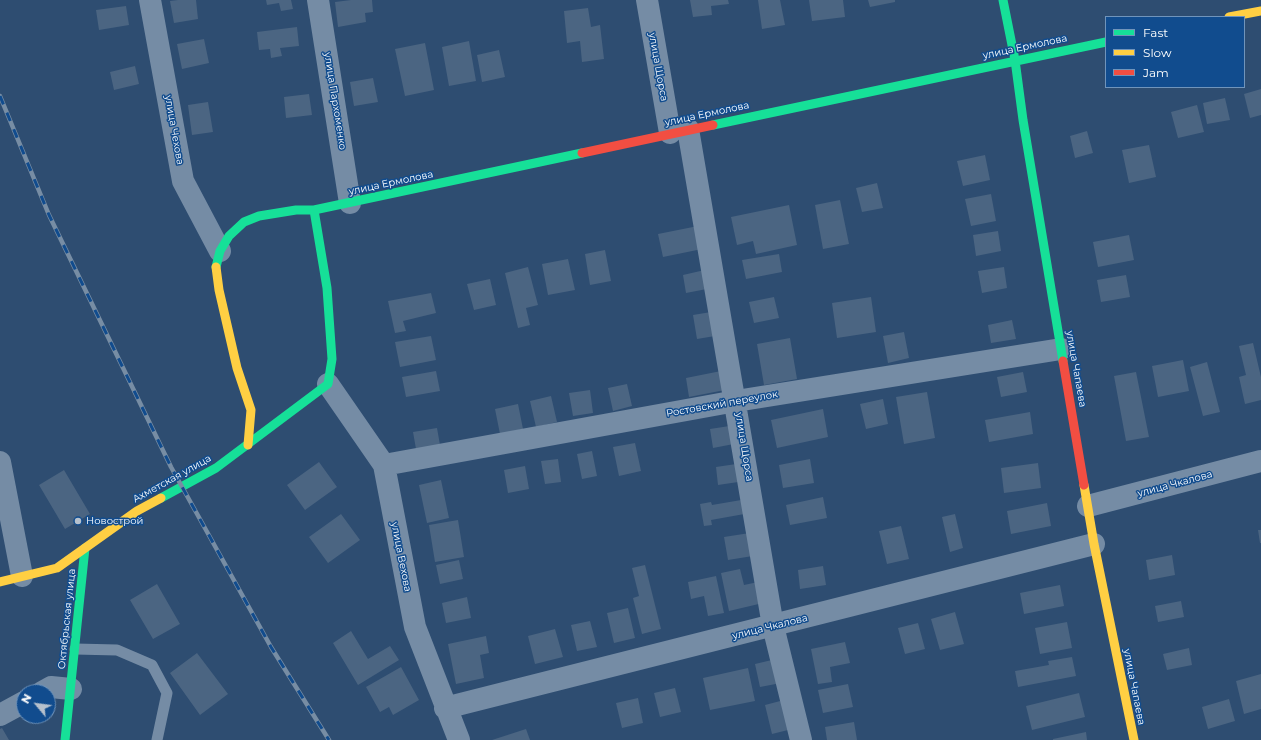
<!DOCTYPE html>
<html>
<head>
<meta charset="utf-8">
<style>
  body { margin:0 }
  #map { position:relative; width:1261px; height:740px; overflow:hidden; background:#2e4d71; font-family:Montserrat,sans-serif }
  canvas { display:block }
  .legend { position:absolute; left:1105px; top:16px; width:140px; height:72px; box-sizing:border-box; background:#114c8e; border:1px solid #7094bb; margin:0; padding:5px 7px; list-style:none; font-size:12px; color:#fff }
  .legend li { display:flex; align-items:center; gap:8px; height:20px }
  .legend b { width:20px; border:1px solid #7094bb }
  .north { position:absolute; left:16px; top:684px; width:40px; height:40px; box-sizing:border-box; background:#114c8e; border:1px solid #7094bb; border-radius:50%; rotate:299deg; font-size:11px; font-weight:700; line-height:16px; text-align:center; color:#fff }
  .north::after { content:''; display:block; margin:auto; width:14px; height:18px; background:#b6c1cd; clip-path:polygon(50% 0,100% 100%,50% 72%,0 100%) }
</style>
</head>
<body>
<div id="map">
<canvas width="1261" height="740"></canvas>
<ul class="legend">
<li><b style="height:5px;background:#16e098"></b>Fast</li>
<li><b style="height:5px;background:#ffcf43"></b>Slow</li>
<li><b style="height:5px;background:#f24e42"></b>Jam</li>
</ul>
<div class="north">N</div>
</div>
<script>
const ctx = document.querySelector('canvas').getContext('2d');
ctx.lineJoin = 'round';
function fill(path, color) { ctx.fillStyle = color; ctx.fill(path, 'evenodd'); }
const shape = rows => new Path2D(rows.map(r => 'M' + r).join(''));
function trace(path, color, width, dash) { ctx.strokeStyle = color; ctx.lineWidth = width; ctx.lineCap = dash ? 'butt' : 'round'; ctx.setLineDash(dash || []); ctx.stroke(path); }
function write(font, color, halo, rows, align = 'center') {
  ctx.font = font + ' Montserrat,sans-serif'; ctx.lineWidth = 3; ctx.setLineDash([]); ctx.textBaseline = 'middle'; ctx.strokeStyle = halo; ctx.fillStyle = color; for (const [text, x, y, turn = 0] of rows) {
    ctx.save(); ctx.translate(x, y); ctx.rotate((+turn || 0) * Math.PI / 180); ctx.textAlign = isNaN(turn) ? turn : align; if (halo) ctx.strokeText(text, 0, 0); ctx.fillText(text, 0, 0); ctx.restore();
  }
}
fill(shape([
  [178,0,196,0,198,19,174,23,170,1],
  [266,0,291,0,293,9,281,11,279,3,267,5],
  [351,0,372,0,373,12,365,13,366,22,338,27,335,2],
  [690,0,728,0,729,4,711,6,712,15,693,17],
  [758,0,780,0,785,25,762,29],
  [809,0,843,0,845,17,812,21],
  [868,0,895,0,895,2,870,7],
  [126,6,129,25,99,30,96,10],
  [588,8,591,27,600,25,604,59,582,62,580,41,567,43,564,11],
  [297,27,299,46,280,48,282,56,271,58,270,49,259,50,257,32],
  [204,39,209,63,182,69,177,44],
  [469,41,476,81,449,86,442,47],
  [425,43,434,90,405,96,395,49],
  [499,50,505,77,482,82,477,55],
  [135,66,139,84,114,90,110,72],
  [373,78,378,102,354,106,350,82],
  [1261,89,1261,115,1250,118,1244,94],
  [309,94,312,115,286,118,284,97],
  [1225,98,1230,120,1207,124,1203,103],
  [208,102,213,132,192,135,188,105],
  [1197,105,1204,132,1178,138,1171,112],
  [1087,131,1093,153,1075,158,1070,136],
  [1149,145,1156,177,1129,183,1122,150],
  [985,155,990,180,963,186,957,161],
  [877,183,883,208,862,212,856,188],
  [991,194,996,221,971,226,965,199],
  [840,200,849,244,823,249,815,205],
  [789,205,797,245,756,254,753,241,737,245,731,217],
  [698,226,702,249,663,257,658,234],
  [998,231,1001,251,976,256,973,235],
  [1129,235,1134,260,1098,267,1093,242],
  [605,250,611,281,590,285,585,254],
  [779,254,782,272,746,279,742,260],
  [568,259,575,290,548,295,542,264],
  [528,267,538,305,526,308,530,325,518,328,505,273],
  [1004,267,1007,288,982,293,978,271],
  [709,269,712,288,686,293,683,275],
  [1126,275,1130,297,1101,302,1097,280],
  [490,279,496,305,474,310,467,284],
  [431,293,436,313,403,321,406,331,395,333,388,301],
  [774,297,779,318,754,323,749,302],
  [871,297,876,332,837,338,832,303],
  [717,311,721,335,697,339,693,315],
  [1012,320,1016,339,991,343,988,325],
  [904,332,909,358,888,363,883,336],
  [431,336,436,360,400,367,395,342],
  [790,338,797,379,764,385,757,344],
  [1253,343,1261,377,1261,400,1245,404,1239,377,1246,375,1239,346],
  [1183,360,1189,391,1158,397,1152,366],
  [1207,362,1220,412,1203,416,1190,367],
  [726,370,730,389,689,397,686,378],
  [436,371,440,391,406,397,402,377],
  [1023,372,1027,392,1001,397,997,377],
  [1136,372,1149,437,1126,441,1114,376],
  [627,384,632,406,613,411,608,388],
  [590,390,593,413,573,416,569,393],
  [927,392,935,438,904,444,896,397],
  [551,396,557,422,536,427,530,401],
  [883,399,888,424,866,429,860,404],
  [518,404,523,429,500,434,495,409],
  [823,409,828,437,777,448,771,420],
  [1030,412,1033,434,989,442,985,420],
  [736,425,739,443,713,448,710,429],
  [437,428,440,445,416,449,413,432],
  [635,443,641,471,619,476,613,447],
  [592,451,597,476,582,479,577,454],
  [558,459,561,482,545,484,541,461],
  [810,459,814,483,783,488,779,465],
  [319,462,337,487,305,510,287,485],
  [743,463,745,481,718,485,716,467],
  [1038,463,1041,488,1004,493,1001,468],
  [525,466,529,489,508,493,504,470],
  [64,470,90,514,65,529,39,485],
  [441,480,449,518,427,523,419,485],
  [823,497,827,518,790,525,786,505],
  [747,499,750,513,711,520,712,525,704,526,700,504,711,502,712,505],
  [1047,503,1051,526,1011,534,1007,511],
  [341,514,360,540,328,563,309,537],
  [955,514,963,548,950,552,942,517],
  [458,520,464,557,435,562,429,525],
  [901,526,909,559,887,564,879,531],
  [1258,530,1261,530,1261,543,1260,543],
  [756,532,759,555,728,560,724,537],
  [1172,555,1175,575,1149,580,1146,560],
  [459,560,463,579,440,584,436,565],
  [645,565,661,629,642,634,633,598,639,596,632,568],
  [823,566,826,585,800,589,798,570],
  [740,569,744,585,758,582,763,603,729,611,721,573],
  [716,576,724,613,708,616,704,596,691,599,688,582],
  [157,584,180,624,153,639,130,600],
  [1060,585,1064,606,1024,614,1020,593],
  [467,597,471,618,446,623,442,603],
  [1181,601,1184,617,1158,622,1155,606],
  [628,608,635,638,614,643,607,613],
  [955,612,964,644,940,650,931,619],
  [590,621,597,647,577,651,571,625],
  [1067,622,1072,648,1040,654,1035,628],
  [918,623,925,649,905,654,898,628],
  [555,629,563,657,535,664,528,636],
  [351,631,368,659,390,646,399,660,358,685,333,643],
  [486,636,489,653,480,655,484,678,456,684,448,644],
  [845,642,850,663,830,667,832,682,818,684,811,649],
  [1189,648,1192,665,1167,670,1163,654],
  [197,653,228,694,200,715,170,673],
  [1072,657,1076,676,1018,687,1015,671,1049,665,1048,661],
  [776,659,781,683,760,687,755,664],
  [401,667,419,700,393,715,389,707,380,712,366,687],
  [748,668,755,701,710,710,703,678],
  [1261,674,1261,709,1244,714,1236,681],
  [848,684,853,707,823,713,818,690],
  [675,688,681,712,660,717,654,693],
  [1079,693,1085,717,1032,730,1026,706],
  [638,698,643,723,622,728,616,703],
  [1229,699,1235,721,1208,729,1202,707],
  [784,700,792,729,772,734,765,705],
  [854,722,857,740,827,740,825,727],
  [2,728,9,740,0,740,0,729],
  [526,729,530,740,492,740],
  [1086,732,1087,740,1053,740,1053,739]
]), '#4b6582');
trace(shape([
  [75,649,117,650,152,665,167,693,157,740]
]), '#758ca5', 11);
trace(shape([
  [150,0,183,181,220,251],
  [318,0,350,203],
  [647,0,670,133],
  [688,129,773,626,801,740],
  [328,384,384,465,415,627,459,740],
  [0,462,22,576],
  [384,465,736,401,1061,349],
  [1088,506,1261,461],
  [42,692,51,687,71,689],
  [445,708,1094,544],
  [0,715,24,702]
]), '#758ca5', 22);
trace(shape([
  [1003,0,1015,60,1023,120,1063,361],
  [713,125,1106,42],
  [314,210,582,153],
  [161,498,216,468,328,384,332,359,327,288,314,210,296,210,259,216,244,222,229,236,220,251,216,267],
  [65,740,85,548]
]), '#16e098', 9);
trace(shape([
  [1229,17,1261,11],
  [216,267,219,290,237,368,251,410,248,445],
  [1084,485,1094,544,1134,740],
  [0,582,57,568,137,511,161,498]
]), '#ffcf43', 9);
trace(shape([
  [582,153,713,125],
  [1063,361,1084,485]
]), '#f24e42', 9);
const rail = shape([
  [0,96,49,215,171,467,271,647,329,740]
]);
trace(rail, '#778da4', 4.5);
trace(rail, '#114c8e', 3, [9]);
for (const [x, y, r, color] of [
  [78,521,4,"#b6c1cd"]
]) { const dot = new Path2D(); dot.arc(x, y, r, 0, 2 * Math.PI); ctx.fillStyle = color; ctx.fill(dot); trace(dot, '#114c8e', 1.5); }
write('10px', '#fff', '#114c8e', [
  ["улица Ермолова",1025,47,-12],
  ["улица Щорса",658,67,80],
  ["улица Пархоменко",335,101,81],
  ["улица Ермолова",707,114,-12],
  ["улица Чехова",174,130,80],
  ["улица Ермолова",391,183,-12],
  ["улица Чапаева",1076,369,80],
  ["Ростовский переулок",722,404,-10],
  ["улица Щорса",744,447,81],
  ["Ахметская улица",172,479,-29],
  ["улица Чкалова",1175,484,-15],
  ["улица Вехова",401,557,79],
  ["Октябрьская улица",67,619,-84],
  ["улица Чкалова",770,627,-14],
  ["улица Чапаева",1134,687,79]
]);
write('10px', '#fff', '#114c8e', [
  ["Новострой",86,521]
], 'left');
</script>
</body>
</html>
